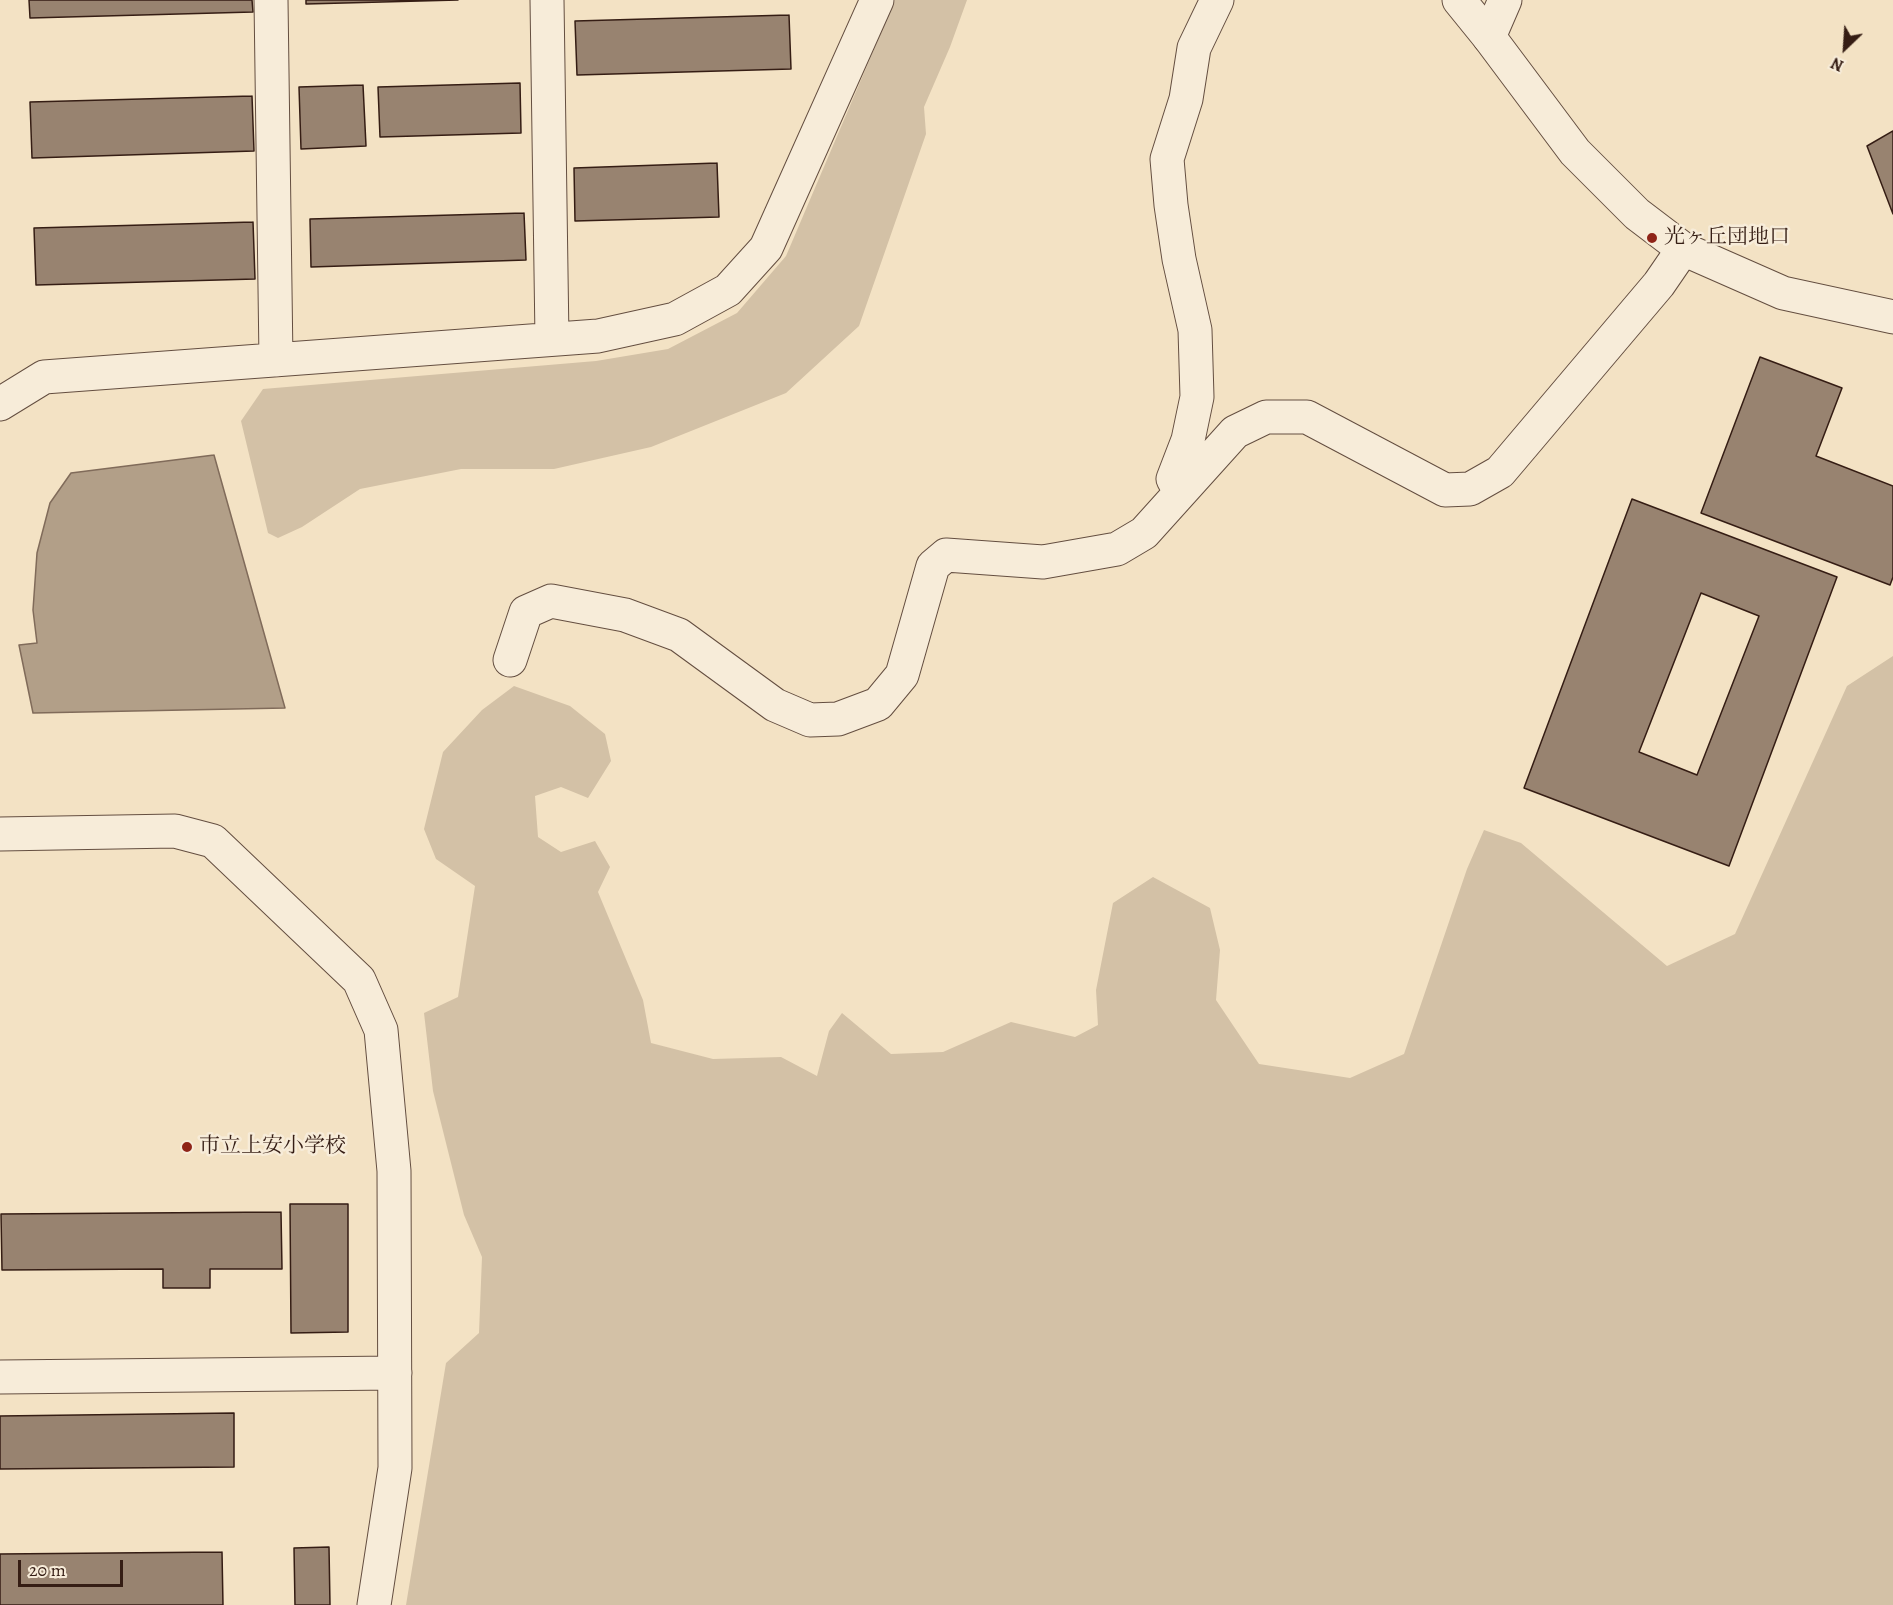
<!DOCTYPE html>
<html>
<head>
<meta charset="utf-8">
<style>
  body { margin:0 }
  #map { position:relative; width:1893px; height:1605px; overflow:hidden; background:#f3e2c4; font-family:Alegreya,serif }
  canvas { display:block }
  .north { position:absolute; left:1815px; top:18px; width:60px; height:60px; -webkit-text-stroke:4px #f7ecd9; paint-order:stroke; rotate:205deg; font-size:16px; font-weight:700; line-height:24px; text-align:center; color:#351d14 }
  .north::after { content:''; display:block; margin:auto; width:21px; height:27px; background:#351d14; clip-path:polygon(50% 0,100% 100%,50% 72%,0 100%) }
  .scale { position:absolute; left:18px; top:1560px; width:105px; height:27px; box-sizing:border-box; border:3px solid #351d14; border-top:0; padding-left:8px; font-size:18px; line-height:21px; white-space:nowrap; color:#351d14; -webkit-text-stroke:4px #f7ecd9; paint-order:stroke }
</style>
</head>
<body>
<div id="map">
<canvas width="1893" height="1605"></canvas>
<div class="north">N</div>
<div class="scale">20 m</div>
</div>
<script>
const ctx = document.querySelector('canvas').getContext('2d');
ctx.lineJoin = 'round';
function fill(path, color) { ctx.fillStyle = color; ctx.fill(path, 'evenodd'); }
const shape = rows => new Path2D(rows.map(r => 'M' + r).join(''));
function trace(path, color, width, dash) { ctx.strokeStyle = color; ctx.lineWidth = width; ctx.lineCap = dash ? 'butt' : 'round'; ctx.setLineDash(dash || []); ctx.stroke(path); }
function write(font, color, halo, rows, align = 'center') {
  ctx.font = font + ' Alegreya,"Noto Serif JP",serif'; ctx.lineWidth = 5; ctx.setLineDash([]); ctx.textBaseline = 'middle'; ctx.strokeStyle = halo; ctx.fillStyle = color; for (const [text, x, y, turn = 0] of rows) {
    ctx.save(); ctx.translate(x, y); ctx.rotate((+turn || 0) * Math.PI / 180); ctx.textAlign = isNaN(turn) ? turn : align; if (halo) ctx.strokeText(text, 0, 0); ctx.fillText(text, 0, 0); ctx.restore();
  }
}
fill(shape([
  [895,0,967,0,950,47,924,107,926,134,859,326,786,393,651,447,554,469,461,469,360,489,302,527,278,538,268,533,241,421,263,389,596,361,668,349,737,313,786,256],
  [1893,656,1893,1605,406,1605,446,1363,479,1333,482,1257,464,1215,433,1091,424,1013,458,997,475,886,436,859,424,829,443,752,482,710,514,686,570,706,605,734,611,761,588,798,561,787,535,796,538,837,561,852,595,841,610,867,598,892,643,1000,651,1043,713,1059,781,1057,817,1076,829,1031,842,1013,891,1054,943,1052,1011,1022,1075,1037,1098,1025,1096,990,1113,903,1153,877,1210,908,1220,950,1216,1000,1259,1064,1350,1078,1404,1054,1467,869,1484,830,1521,843,1667,966,1735,934,1847,686]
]), '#d3c1a6');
const water = shape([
  [214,455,285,708,33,713,19,645,37,643,33,610,37,553,50,503,71,473,214,455]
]);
fill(water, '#b29f88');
trace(water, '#806b5a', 1.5);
const building = shape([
  [29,0,252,0,253,12,30,18,29,0],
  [306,0,458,0,306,4,306,0],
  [789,15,791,69,577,75,575,21,789,15],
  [520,83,521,133,380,137,378,87,520,83],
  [363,85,366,146,301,149,299,87,363,85],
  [252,96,254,151,32,158,30,102,252,96],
  [1893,131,1893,214,1867,146,1893,131],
  [717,163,719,217,575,221,574,168,717,163],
  [524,213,526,260,311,267,310,219,524,213],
  [253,222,255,279,36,285,34,228,253,222],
  [1760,357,1842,388,1816,456,1893,486,1893,577,1890,585,1701,513,1760,357],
  [1632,499,1837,577,1729,866,1524,788,1632,499],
  [1701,593,1759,616,1697,775,1639,752,1701,593],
  [290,1204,348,1204,348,1332,291,1333,290,1204],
  [281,1212,282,1269,210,1269,210,1288,163,1288,163,1269,2,1270,1,1214,281,1212],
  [234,1413,234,1467,0,1469,0,1416,234,1413],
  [329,1547,330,1605,295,1605,294,1548,329,1547],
  [222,1552,223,1605,0,1605,0,1554,222,1552]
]);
fill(building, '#988370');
trace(building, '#351d14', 1.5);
const minor = shape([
  [271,0,276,360],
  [547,0,552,339],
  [1489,37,1505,0],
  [0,404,44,377,598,336,675,319,728,290,766,248,877,0],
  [1180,492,1173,479,1188,440,1197,397,1195,330,1179,259,1171,205,1167,159,1186,99,1194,48,1217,0],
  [510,660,526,612,551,601,625,615,679,635,775,705,810,720,838,719,878,704,902,675,933,566,946,555,1043,562,1117,549,1144,533,1235,432,1266,417,1307,417,1445,490,1470,489,1500,472,1659,284,1683,249],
  [0,834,175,831,213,841,359,980,381,1030,394,1171,395,1468,374,1605],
  [0,1377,395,1373]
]);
const tertiary = shape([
  [1459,0,1489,37,1575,152,1637,214,1683,249,1783,293,1893,317]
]);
trace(minor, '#644e40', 35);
trace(tertiary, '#644e40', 35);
trace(minor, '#f7ecd9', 33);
trace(tertiary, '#f7ecd9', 33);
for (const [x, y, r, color] of [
  [1652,238,6,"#8f2418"],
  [187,1147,6,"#8f2418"]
]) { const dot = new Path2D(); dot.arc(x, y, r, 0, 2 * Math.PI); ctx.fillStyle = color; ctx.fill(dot); trace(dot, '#f7ecd9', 2); }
write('21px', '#351d14', '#f7ecd9', [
  ["光ヶ丘団地口",1664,238],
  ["市立上安小学校",199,1147]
], 'left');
</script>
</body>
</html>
